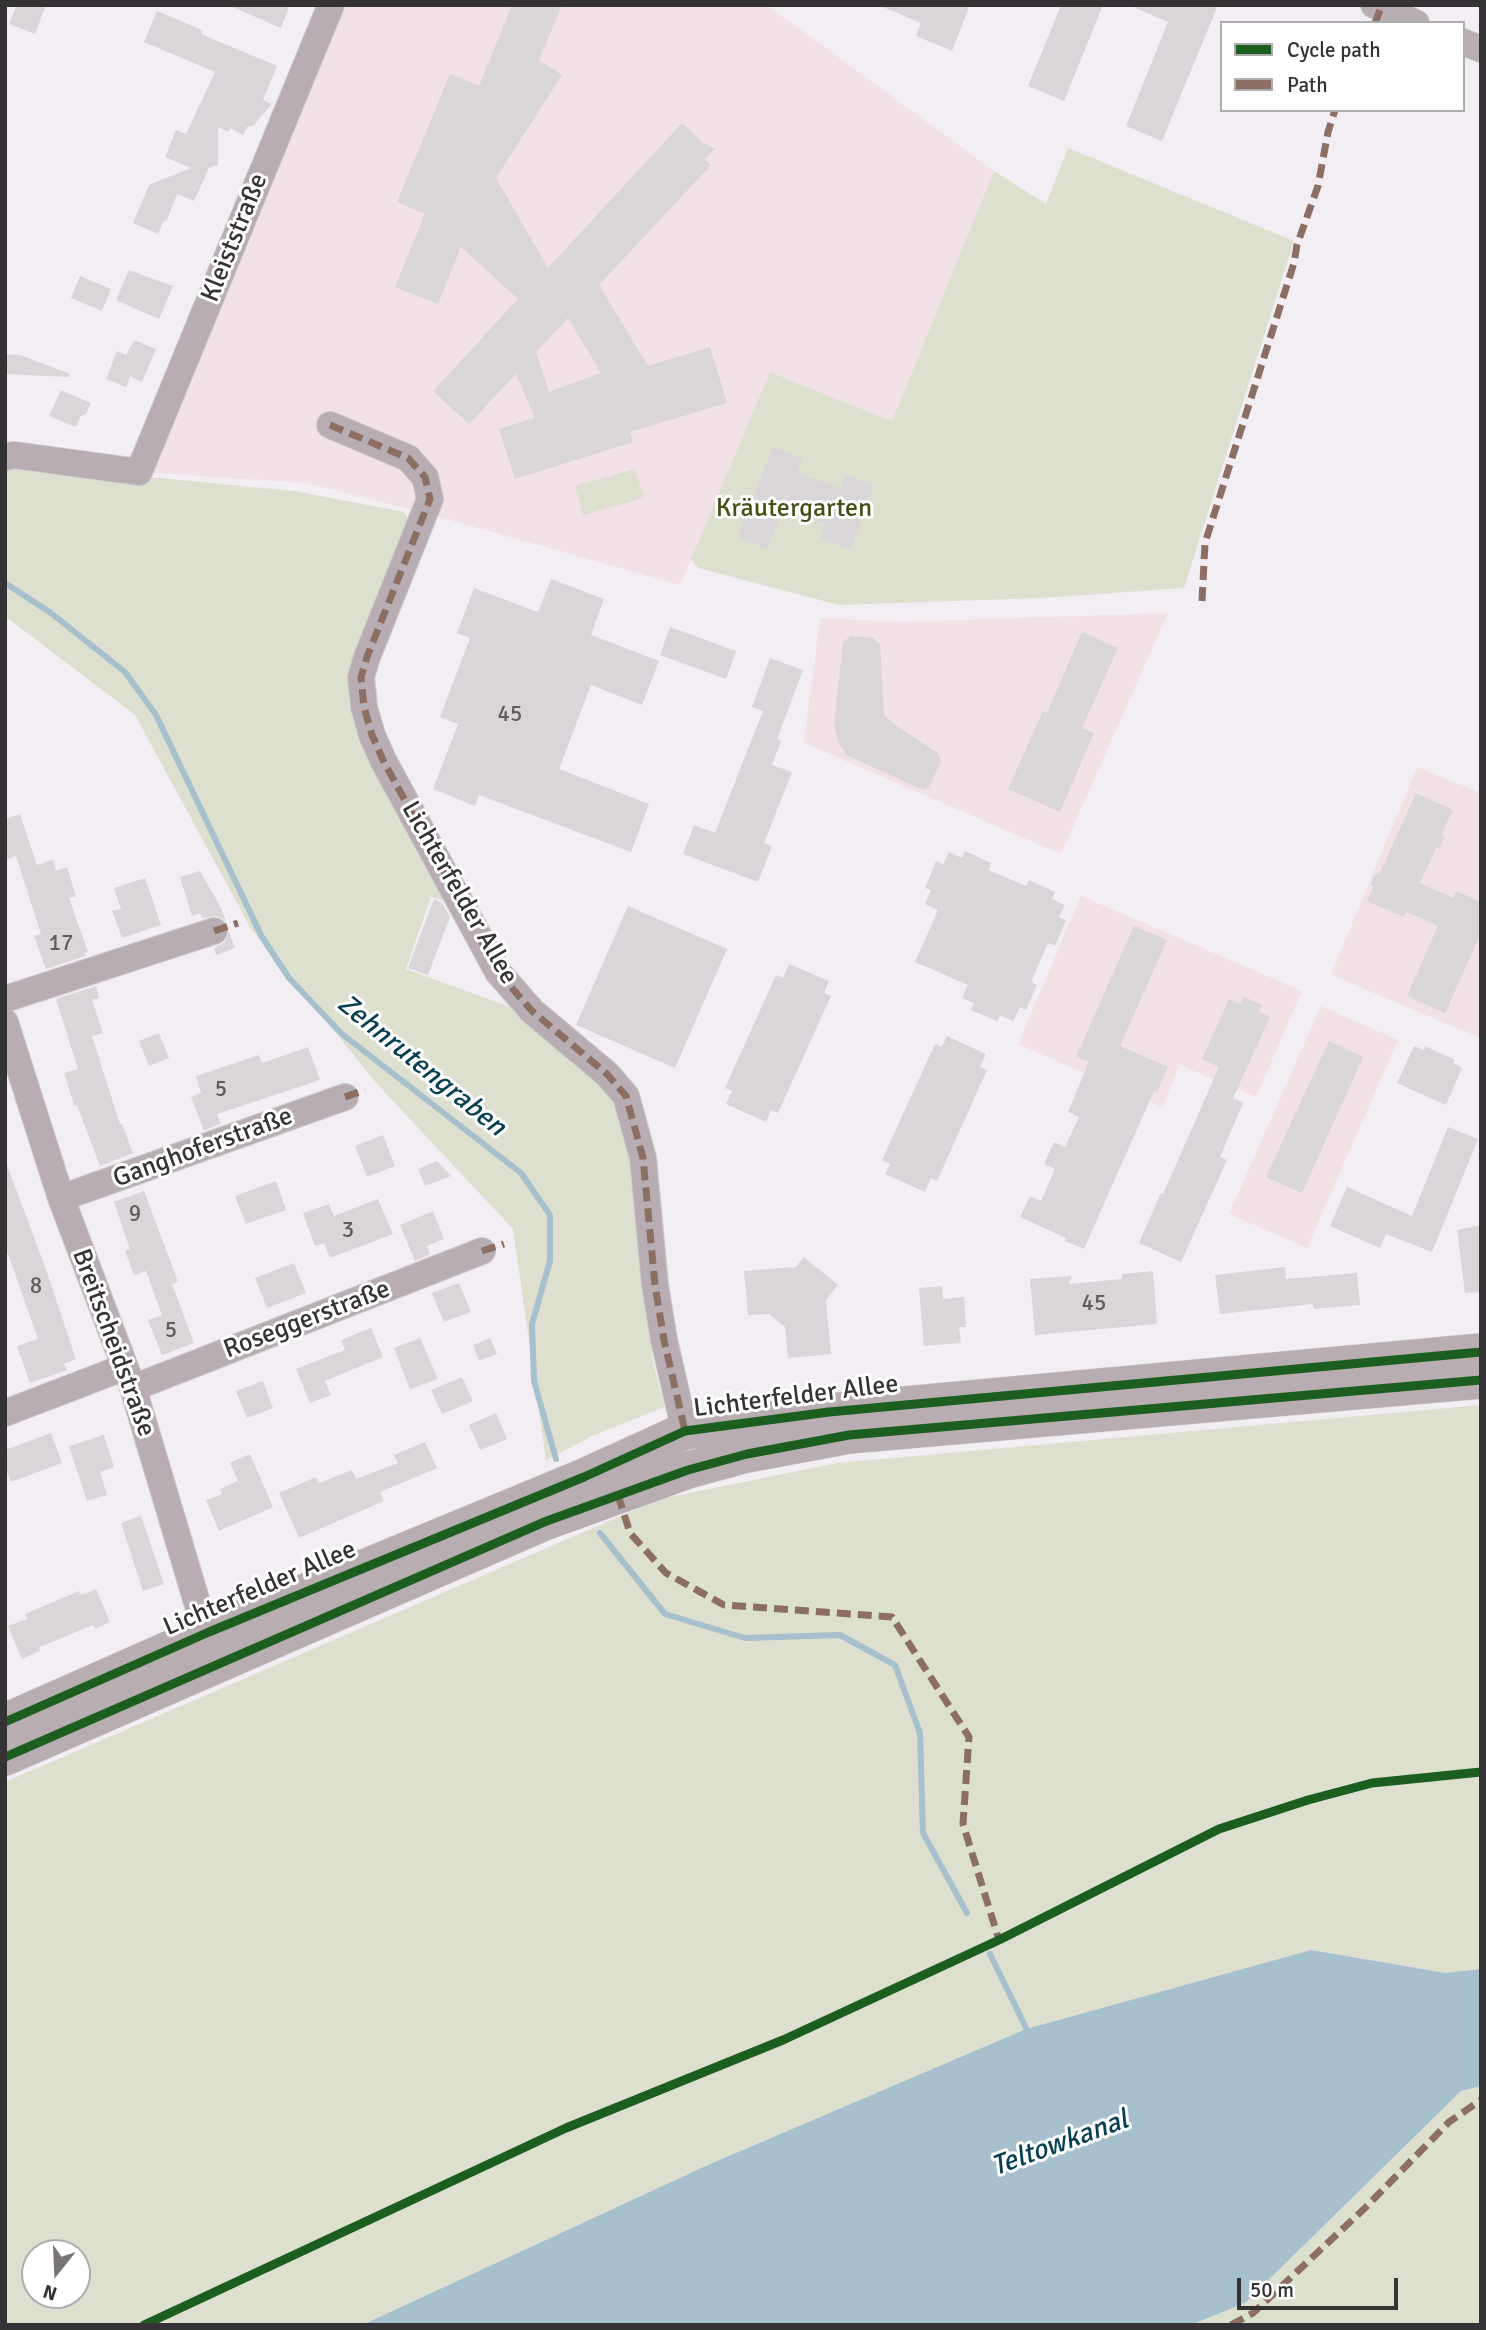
<!DOCTYPE html>
<html>
<head>
<meta charset="utf-8">
<style>
  body { margin:0 }
  #map { position:relative; width:1486px; height:2330px; overflow:hidden; background:#f3eef3; font-family:Signika,sans-serif }
  canvas { display:block }
  .frame { position:absolute; inset:0; border:7px solid #353235; pointer-events:none }
  .legend { position:absolute; left:1220px; top:21px; width:245px; height:91px; box-sizing:border-box; background:#fff; border:2px solid #aeadae; margin:0; padding:9px 12px; list-style:none; font-size:21px; color:#353235 }
  .legend li { display:flex; align-items:center; gap:14px; height:35px }
  .legend b { width:35px; border:2px solid #aeadae }
  .north { position:absolute; left:21px; top:2239px; width:70px; height:70px; box-sizing:border-box; background:#fff; border:2px solid #aeadae; border-radius:50%; rotate:198deg; font-size:19px; font-weight:700; line-height:28px; text-align:center; color:#353235 }
  .north::after { content:''; display:block; margin:auto; width:24px; height:32px; background:#787478; clip-path:polygon(50% 0,100% 100%,50% 72%,0 100%) }
  .scale { position:absolute; left:1237px; top:2278px; width:161px; height:32px; box-sizing:border-box; border:4px solid #353235; border-top:0; padding-left:9px; font-size:21px; line-height:24px; white-space:nowrap; color:#353235; -webkit-text-stroke:5px #fff; paint-order:stroke }
</style>
</head>
<body>
<div id="map">
<canvas width="1486" height="2330"></canvas>
<div class="frame"></div>
<ul class="legend">
<li><b style="height:9px;background:#1b5e20"></b>Cycle path</li>
<li><b style="height:9px;background:#8d6e63"></b>Path</li>
</ul>
<div class="north">N</div>
<div class="scale">50 m</div>
</div>
<script>
const ctx = document.querySelector('canvas').getContext('2d');
ctx.lineJoin = 'round';
function fill(path, color) { ctx.fillStyle = color; ctx.fill(path, 'evenodd'); }
const shape = rows => new Path2D(rows.map(r => 'M' + r).join(''));
function trace(path, color, width, dash) { ctx.strokeStyle = color; ctx.lineWidth = width; ctx.lineCap = dash ? 'butt' : 'round'; ctx.setLineDash(dash || []); ctx.stroke(path); }
function write(font, color, halo, rows, align = 'center') {
  ctx.font = font + ' Signika,sans-serif'; ctx.lineWidth = 6; ctx.setLineDash([]); ctx.textBaseline = 'middle'; ctx.strokeStyle = halo; ctx.fillStyle = color; for (const [text, x, y, turn = 0] of rows) {
    ctx.save(); ctx.translate(x, y); ctx.rotate((+turn || 0) * Math.PI / 180); ctx.textAlign = isNaN(turn) ? turn : align; if (halo) ctx.strokeText(text, 0, 0); ctx.fillText(text, 0, 0); ctx.restore();
  }
}
fill(shape([
  [329,5,767,5,994,171,892,421,770,372,680,585,425,513,307,483,139,472]
]), '#f2e1e7');
fill(shape([
  [1168,613,1061,854,804,743,820,618,901,622],
  [1417,767,1481,793,1481,1038,1331,975],
  [1081,896,1302,991,1256,1097,1180,1065,1162,1107,1018,1044],
  [1321,1006,1398,1040,1307,1248,1229,1214]
]), '#f2e1e5');
fill(shape([
  [1068,148,1294,241,1184,588,1042,598,839,605,698,568,691,559,770,372,892,421,994,171,1046,204],
  [5,463,294,491,404,512,413,527,367,640,353,654,349,680,349,705,356,728,368,741,459,906,431,897,406,969,513,1008,612,1095,635,1172,643,1286,653,1362,665,1407,594,1435,546,1460,513,1229,378,1085,250,927,135,715,5,616],
  [635,469,644,498,583,515,575,486],
  [1481,1405,1481,1969,1446,1973,1311,1950,1026,2029,710,2164,362,2325,5,2325,5,1782,660,1499,837,1463],
  [35,2253,77,2253,77,2295,35,2295],
  [1481,2086,1481,2325,1191,2325,1245,2303,1461,2091]
]), '#dddfcf');
fill(shape([
  [1311,1950,1446,1973,1481,1969,1481,2086,1461,2091,1245,2303,1191,2325,362,2325,710,2164,1026,2029]
]), '#a6c0cd');
trace(shape([
  [5,583,51,613,125,672,156,715,262,937,289,978,342,1034,521,1173,550,1215,550,1261,532,1324,534,1381,556,1459],
  [600,1533,665,1614,745,1638,840,1635,895,1665,920,1733,923,1833,967,1913],
  [990,1954,1029,2034]
]), '#a6c0cd', 6);
fill(shape([
  [17,5,46,5,35,34,9,24],
  [228,5,290,5,281,28],
  [512,5,562,5,539,60,562,75,496,178,548,268,682,123,701,141,715,149,704,159,711,165,599,285,648,366,710,347,727,403,630,432,633,442,515,479,499,429,535,418,516,374,469,424,433,391,518,299,461,247,438,304,395,287,425,214,397,202,450,74,479,86],
  [568,318,601,373,549,392,536,352],
  [878,5,970,5,952,51,916,36,921,23],
  [1061,5,1103,5,1064,101,1028,86],
  [1218,5,1162,141,1126,126,1168,22,1129,5],
  [157,11,202,30,201,34,277,66,263,100,272,104,253,126,247,127,243,135,230,128,228,132,218,127,218,165,209,168,194,201,177,194,167,220,163,222,158,234,133,223,149,185,191,168,165,157,176,130,186,134,215,72,144,42],
  [129,270,173,286,159,319,116,300],
  [80,276,111,289,102,311,71,298],
  [134,340,156,349,142,382,130,376,126,387,106,379,117,351,126,355],
  [5,354,20,355,70,374,69,377,5,374],
  [61,390,91,403,86,414,81,416,76,427,49,416],
  [773,447,802,458,797,472,840,489,845,474,874,485,850,550,821,538,826,524,783,508,767,549,738,537],
  [551,579,604,599,591,635,659,661,642,705,591,685,559,769,649,804,631,852,479,795,475,806,433,789,458,724,440,717,470,638,457,633,474,588,538,612],
  [670,627,736,651,726,679,660,655],
  [1082,632,1118,648,1082,728,1094,733,1060,812,1008,789,1043,711,1047,713],
  [851,636,873,638,880,644,884,715,894,724,938,753,941,761,929,788,923,790,846,755,838,741,834,725,843,642],
  [770,658,803,670,777,739,781,741,772,765,792,772,764,843,772,846,758,882,683,854,694,825,715,833,763,711,752,707],
  [1416,793,1453,810,1442,833,1444,838,1440,847,1436,848,1420,883,1453,898,1456,891,1481,902,1481,933,1445,1013,1407,996,1438,926,1407,912,1404,917,1367,901,1373,888,1371,883,1375,875,1380,873],
  [20,814,37,865,53,860,56,871,67,867,76,896,69,898,88,952,85,953,86,956,46,969,34,936,41,934,16,856,5,860,5,819],
  [965,851,991,863,989,870,1026,886,1029,880,1055,892,1052,899,1065,905,1059,917,1066,920,1055,946,1048,943,1031,982,1037,985,1026,1010,1020,1007,1013,1021,1000,1015,997,1021,971,1010,974,1003,962,998,968,985,915,962,938,910,925,904,931,890,925,888,936,861,943,864,949,852,962,858],
  [200,871,220,906,226,921,217,916,202,918,200,913,192,916,180,877],
  [145,878,161,925,122,938,112,911,121,909,114,888],
  [434,899,442,903,450,917,428,975,408,968],
  [628,906,727,949,675,1068,576,1025],
  [1134,926,1167,940,1120,1046,1168,1067,1157,1092,1154,1091,1084,1249,1065,1241,1066,1238,1020,1217,1030,1196,1041,1201,1055,1169,1044,1164,1054,1142,1065,1147,1079,1117,1068,1112,1089,1062,1076,1057],
  [229,931,235,948,216,955,214,948,225,942],
  [789,964,829,981,824,993,831,996,778,1113,771,1110,766,1122,726,1104,732,1091,725,1088,776,975,783,978],
  [96,986,99,998,92,1000,103,1033,92,1036,120,1124,122,1124,133,1153,100,1166,77,1105,74,1105,64,1073,78,1069,56,999],
  [1244,997,1262,1005,1259,1012,1270,1017,1233,1098,1243,1103,1220,1157,1227,1160,1181,1262,1139,1243,1161,1193,1163,1194,1219,1067,1202,1059,1229,999,1241,1004],
  [159,1033,169,1058,149,1066,139,1041],
  [947,1036,986,1054,980,1067,987,1070,937,1181,931,1178,925,1192,885,1174,890,1164,882,1160,935,1044,942,1047],
  [1329,1041,1363,1057,1302,1193,1266,1177],
  [1414,1046,1424,1050,1425,1046,1455,1060,1453,1063,1462,1068,1446,1105,1397,1083],
  [308,1047,320,1080,217,1114,221,1124,204,1130,191,1097,201,1093,196,1076,259,1055,262,1063],
  [1448,1127,1478,1139,1432,1252,1386,1234,1380,1248,1330,1226,1347,1187,1412,1216],
  [383,1135,395,1166,367,1177,355,1146],
  [437,1161,451,1176,425,1186,418,1169],
  [5,1165,7,1165,47,1272,76,1359,64,1364,67,1370,30,1383,17,1346,38,1339,8,1254,5,1255],
  [276,1181,286,1210,246,1224,235,1196],
  [144,1191,178,1282,172,1284,194,1343,162,1355,148,1320,162,1315,146,1271,134,1275,125,1251,130,1249,114,1202],
  [378,1199,393,1234,330,1258,324,1243,315,1246,303,1213,329,1204,334,1216],
  [433,1211,444,1239,427,1246,430,1254,415,1261,400,1225],
  [1481,1225,1481,1292,1465,1293,1457,1230],
  [804,1257,838,1285,826,1300,831,1354,788,1358,785,1327,769,1314,748,1315,744,1271,796,1267],
  [294,1263,306,1293,267,1308,255,1278],
  [1285,1267,1286,1279,1357,1273,1360,1305,1314,1309,1313,1304,1220,1314,1215,1275],
  [1153,1271,1157,1324,1035,1335,1030,1279,1072,1276,1069,1284,1122,1279,1122,1274],
  [459,1283,471,1312,444,1322,432,1293],
  [942,1286,943,1299,964,1297,966,1327,959,1327,961,1343,924,1346,919,1288],
  [371,1328,383,1357,325,1381,331,1395,310,1403,296,1369,345,1350,341,1340],
  [420,1338,438,1379,410,1389,394,1348],
  [490,1338,497,1354,479,1361,473,1345],
  [462,1377,473,1401,442,1414,431,1390],
  [263,1381,273,1408,247,1418,236,1391],
  [496,1413,507,1439,480,1450,469,1425],
  [51,1433,62,1463,11,1482,5,1467,5,1450],
  [104,1435,114,1467,100,1472,107,1495,87,1501,69,1446],
  [425,1442,437,1468,380,1492,384,1501,299,1538,279,1493,316,1477,319,1483,352,1470,356,1479,398,1463,394,1455],
  [250,1454,273,1507,219,1531,206,1500,222,1494,220,1489,238,1481,230,1463],
  [141,1516,164,1584,143,1591,121,1523],
  [96,1589,110,1622,95,1629,93,1625,57,1640,39,1647,40,1651,22,1659,8,1626,27,1619,25,1614,79,1591,81,1595]
]), '#d9d5d8');
const minor = shape([
  [1374,5,1416,23],
  [1463,42,1481,49],
  [330,425,408,458,425,477,430,499,367,657,361,677,364,707,372,735,383,760,498,972,532,1011,607,1074,626,1096,643,1158,655,1285,664,1340,685,1431],
  [5,457,14,455,139,472,331,5],
  [5,999,214,931],
  [5,1022,61,1198,133,1388,199,1609,216,1648],
  [61,1198,345,1097],
  [133,1388,482,1251],
  [5,1413,125,1367]
]);
const secondary = shape([
  [5,1722,209,1632,584,1477,685,1431,829,1412,1481,1352],
  [5,1757,544,1522,688,1470,747,1454,849,1435,1481,1380]
]);
trace(minor, '#ccc9cc', 28);
trace(secondary, '#ccc9cc', 38);
trace(minor, '#b8adb2', 26);
trace(secondary, '#b8adb0', 37);
trace(shape([
  [1375,23,1382,5],
  [330,425,408,458,425,477,430,499,367,657,361,677,364,707,372,735,383,760,498,972,532,1011,607,1074,626,1096,643,1158,655,1285,664,1340,685,1431],
  [1202,601,1205,543,1294,263,1297,245,1318,186,1328,132,1335,110],
  [214,931,238,923],
  [345,1097,365,1090],
  [482,1251,504,1244],
  [618,1495,630,1533,666,1573,724,1605,892,1617,969,1737,963,1824,999,1940],
  [1231,2325,1253,2313,1366,2207,1449,2122,1481,2100]
]), '#8d6e63', 7, [14, 7]);
trace(shape([
  [5,1722,209,1632,584,1477,685,1431,829,1412,1481,1352],
  [5,1757,544,1522,688,1470,747,1454,849,1435,1481,1380],
  [144,2325,566,2128,783,2040,999,1940,1219,1829,1308,1800,1372,1783,1481,1772]
]), '#1b5e20', 9);
write('23px', '#605c60', null, [
  ["45",510,715],
  ["17",61,944],
  ["5",221,1090],
  ["9",135,1215],
  ["3",348,1231],
  ["8",36,1287],
  ["45",1094,1304],
  ["5",171,1331]
]);
write('26px', '#353235', '#fff', [
  ["Kleiststraße",235,238,-68],
  ["Lichterfelder Allee",459,893,60],
  ["Ganghoferstraße",203,1148,-20],
  ["Roseggerstraße",307,1320,-21],
  ["Breitscheidstraße",113,1343,70],
  ["Lichterfelder Allee",796,1397,-7],
  ["Lichterfelder Allee",260,1589,-23]
]);
write('26px', '#464e16', '#fff', [
  ["Kräutergarten",794,509]
]);
write('italic 28px', '#033f51', '#fff', [
  ["Zehnrutengraben",421,1066,39],
  ["Teltowkanal",1060,2144,-20]
]);
</script>
</body>
</html>
